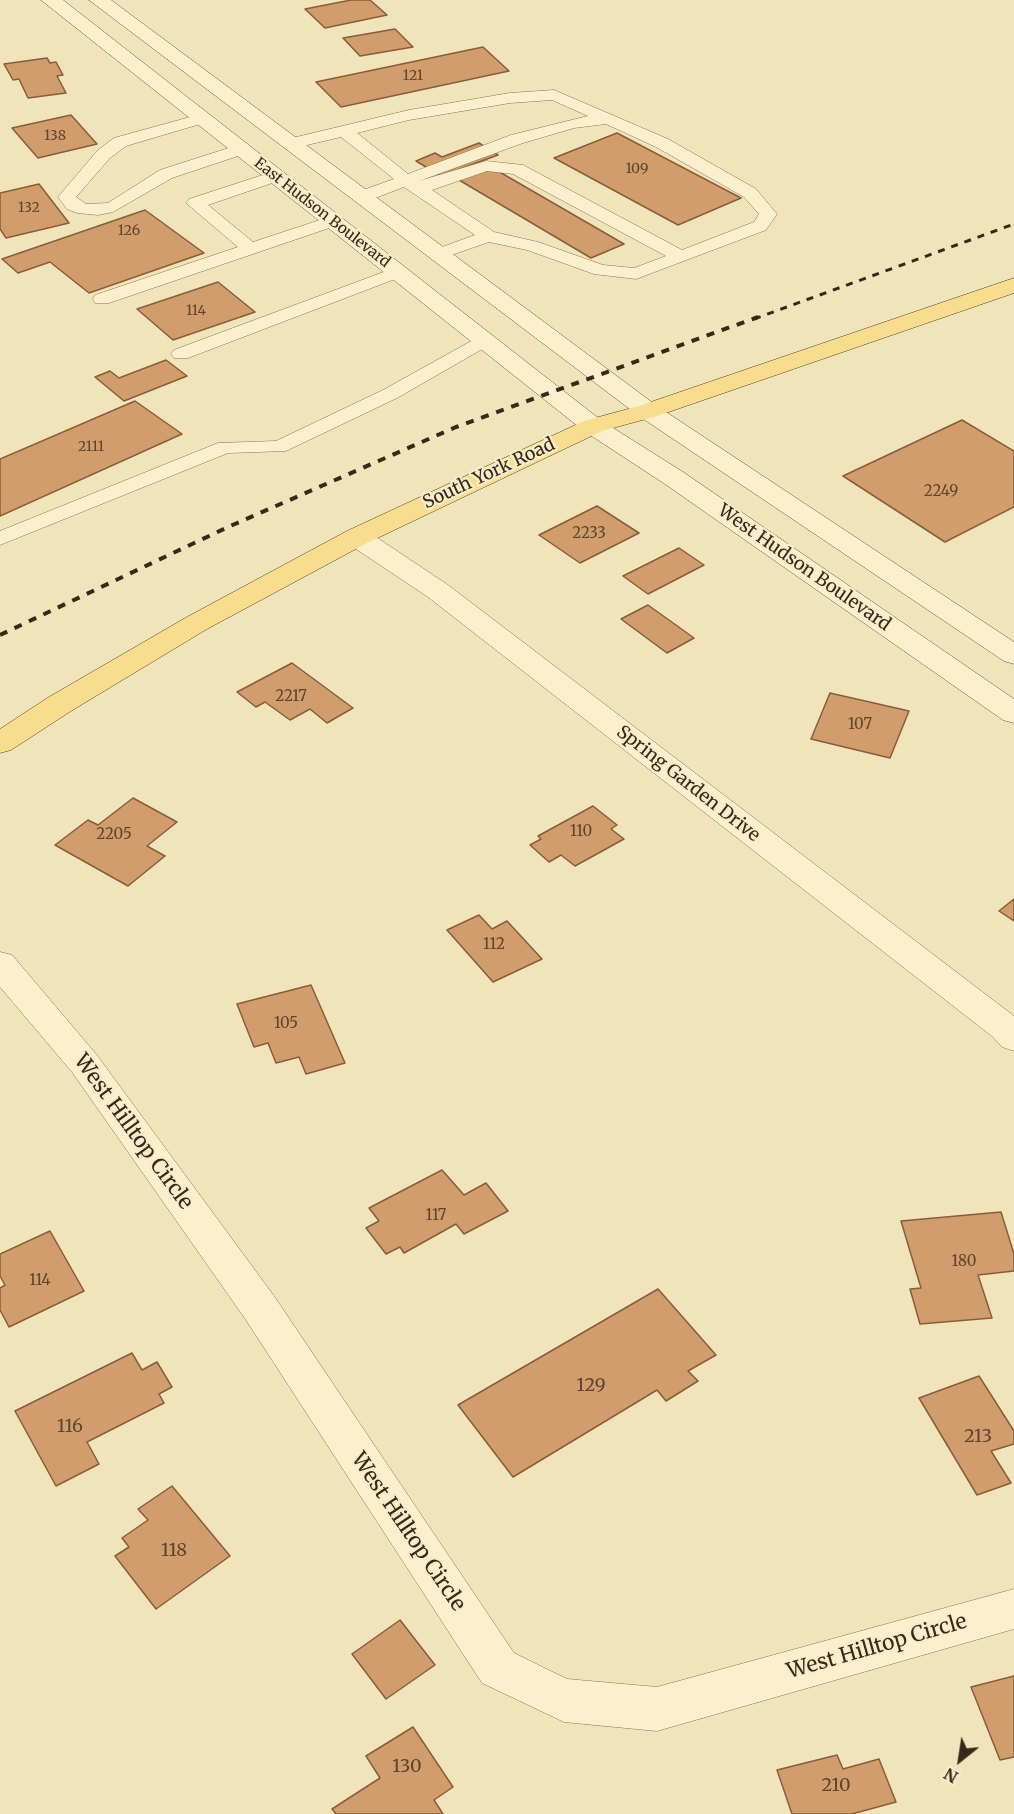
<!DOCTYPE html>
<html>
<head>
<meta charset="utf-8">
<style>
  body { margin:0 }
  #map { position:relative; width:1014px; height:1814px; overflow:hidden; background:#f0e4ba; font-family:Merriweather,serif }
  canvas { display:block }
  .north { position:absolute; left:930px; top:1730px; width:60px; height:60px; -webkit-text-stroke:4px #f8edca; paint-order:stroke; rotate:210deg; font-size:16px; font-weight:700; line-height:24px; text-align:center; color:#36291a }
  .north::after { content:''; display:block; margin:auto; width:21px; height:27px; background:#36291a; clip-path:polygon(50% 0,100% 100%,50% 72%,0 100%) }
</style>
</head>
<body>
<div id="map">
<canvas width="1014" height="1814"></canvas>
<div class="north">N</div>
</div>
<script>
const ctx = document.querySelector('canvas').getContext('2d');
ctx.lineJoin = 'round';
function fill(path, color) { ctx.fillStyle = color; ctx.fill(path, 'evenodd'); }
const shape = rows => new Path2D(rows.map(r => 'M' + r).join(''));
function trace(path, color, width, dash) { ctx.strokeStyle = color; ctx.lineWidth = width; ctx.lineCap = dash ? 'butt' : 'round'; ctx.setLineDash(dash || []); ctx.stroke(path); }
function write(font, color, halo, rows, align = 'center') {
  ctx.font = font + ' Merriweather,serif'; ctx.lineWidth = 4.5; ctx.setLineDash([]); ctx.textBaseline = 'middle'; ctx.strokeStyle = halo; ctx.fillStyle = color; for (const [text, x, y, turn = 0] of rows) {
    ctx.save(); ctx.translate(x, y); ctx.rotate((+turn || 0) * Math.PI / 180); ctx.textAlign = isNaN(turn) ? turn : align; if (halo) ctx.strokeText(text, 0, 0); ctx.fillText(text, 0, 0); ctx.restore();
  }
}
const building = shape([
  [351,0,370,0,387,15,325,28,305,9,351,0],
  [395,29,413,47,360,56,343,38,395,29],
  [483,47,509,71,341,107,316,82,483,47],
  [47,58,50,63,56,62,63,75,57,76,66,93,28,98,19,79,13,80,4,64,47,58],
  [71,115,97,144,38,158,12,128,71,115],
  [617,133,741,198,678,225,554,158,617,133],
  [479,143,498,155,441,176,416,161,435,153,442,157,479,143],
  [491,167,624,244,591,258,459,180,491,167],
  [39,184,69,223,6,238,0,229,0,193,39,184],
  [145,210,204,253,89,293,50,262,18,273,2,259,145,210],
  [218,282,255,312,173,340,137,309,218,282],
  [166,360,187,376,124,401,95,377,110,371,119,378,166,360],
  [135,401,182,434,0,516,0,459,135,401],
  [962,420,1014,451,1014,507,945,542,843,476,962,420],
  [597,506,639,533,580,563,539,535,597,506],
  [679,548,704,565,648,594,623,576,679,548],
  [648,605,694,638,667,653,621,619,648,605],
  [292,663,353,708,327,723,310,709,290,720,265,702,256,707,237,692,292,663],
  [830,693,909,711,890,758,811,739,830,693],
  [133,798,177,822,147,846,165,856,128,886,55,845,88,820,98,825,133,798],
  [593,806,617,825,611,829,624,839,575,866,561,855,549,862,530,845,541,839,538,836,593,806],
  [1014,899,1014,921,999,911,1014,899],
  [479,915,492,929,507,921,542,959,493,982,447,930,479,915],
  [311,985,345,1063,306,1074,299,1057,276,1063,268,1043,254,1047,237,1004,311,985],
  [442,1170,464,1195,486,1183,508,1211,464,1234,456,1224,404,1253,400,1247,386,1254,366,1228,379,1221,369,1208,442,1170],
  [1001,1212,1014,1254,1014,1271,978,1275,992,1318,920,1324,910,1289,921,1288,901,1221,1001,1212],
  [50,1231,84,1291,9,1327,0,1310,0,1288,5,1285,0,1276,0,1254,50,1231],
  [658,1289,716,1355,688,1371,698,1381,666,1401,657,1390,513,1477,458,1405,658,1289],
  [132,1353,142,1370,157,1362,172,1387,159,1394,164,1403,87,1442,99,1464,56,1486,15,1411,132,1353],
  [979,1376,1014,1431,1014,1444,991,1451,1011,1483,977,1495,919,1398,979,1376],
  [172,1486,230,1556,156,1609,115,1556,129,1547,122,1538,148,1520,138,1509,172,1486],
  [400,1620,435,1665,386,1699,352,1654,400,1620],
  [1014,1676,1014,1757,1000,1760,971,1687,1014,1676],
  [413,1727,453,1787,434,1800,443,1814,336,1814,332,1809,380,1778,366,1756,413,1727],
  [837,1755,843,1769,879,1759,896,1802,852,1814,792,1814,777,1770,837,1755]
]);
fill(building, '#d29d6d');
trace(building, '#895d38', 1.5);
const lane = shape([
  [554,90,668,139,756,189,777,214,766,230,636,279,594,274,527,250,489,242,437,260,428,255,431,251,475,235,404,187,367,201,355,201,352,197,355,193,394,179,341,137,290,149,282,144,284,140,409,110,510,93,554,90],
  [552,100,588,116,511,135,408,174,357,133,409,120,510,103,552,100],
  [606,124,656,147,744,197,759,214,754,222,682,250,523,165,486,161,419,181,523,143,574,128,606,124],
  [487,171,513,174,666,256,634,268,603,265,538,242,494,232,432,190,487,171],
  [201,114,209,119,207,122,126,146,110,158,76,197,86,204,108,203,160,170,241,144,247,145,249,149,247,153,172,178,113,212,98,215,77,213,67,209,58,197,98,150,114,138,201,114],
  [275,171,281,172,284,176,281,180,208,205,253,242,332,216,341,221,338,225,109,303,95,303,93,299,95,295,238,247,186,203,189,199,275,171],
  [397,267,406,272,403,276,188,358,174,358,171,354,174,350,397,267],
  [484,334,493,340,491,344,397,398,286,451,228,453,0,545,0,531,218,443,276,441,383,390,484,334]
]);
const street = shape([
  [357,529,367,531,448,585,1014,1016,1014,1051,1002,1047,993,1037,428,597,347,543,343,537,347,531,357,529],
  [0,952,12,955,96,1054,274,1296,514,1653,567,1679,657,1687,1014,1589,1014,1629,657,1731,564,1722,482,1683,246,1320,72,1072,0,987,0,952]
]);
const secondary = shape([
  [41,0,63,0,602,421,683,472,1014,699,1014,723,1003,720,665,484,584,431,41,0],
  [89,0,111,0,657,406,1014,642,1014,664,1004,661,639,416,89,0]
]);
const primary = shape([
  [1014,278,1014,293,657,416,602,431,367,543,207,629,71,711,11,750,0,753,0,729,49,697,187,617,347,531,584,421,639,406,1014,278]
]);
trace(lane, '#887354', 1);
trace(street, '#887354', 1);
trace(secondary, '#6a5437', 1);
trace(primary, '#554029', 1);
fill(lane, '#fbf0ce');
fill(street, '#fbf0ce');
fill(secondary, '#fbf0ce');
fill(primary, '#f8dd8e');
trace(shape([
  [754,319,1014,224]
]), '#36291a', 3, [7, 7]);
trace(shape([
  [0,635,228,527,456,427,758,317]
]), '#36291a', 4, [8, 8]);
write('14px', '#5d462f', null, [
  ["121",413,76],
  ["138",55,136],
  ["109",637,169],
  ["132",29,208],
  ["126",129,231],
  ["114",196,311],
  ["2111",91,447]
]);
write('15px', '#36291a', '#f8edca', [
  ["East Hudson Boulevard",322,213,38]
]);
write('15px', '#5d462f', null, [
  ["2249",941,492],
  ["2233",589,534],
  ["2217",291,697],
  ["107",860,725],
  ["110",581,832],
  ["2205",114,835],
  ["112",494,945],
  ["105",286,1024],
  ["117",436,1216],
  ["180",964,1262],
  ["114",40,1281]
]);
write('18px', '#36291a', '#f8edca', [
  ["South York Road",489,474,-25],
  ["West Hudson Boulevard",804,568,35],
  ["Spring Garden Drive",688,784,38]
]);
write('18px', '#5d462f', null, [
  ["129",591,1386],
  ["116",70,1427],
  ["213",978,1437],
  ["118",174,1551],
  ["130",407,1767],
  ["210",836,1786]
]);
write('21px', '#36291a', '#f8edca', [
  ["West Hilltop Circle",133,1132,54],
  ["West Hilltop Circle",408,1532,56],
  ["West Hilltop Circle",877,1647,-16]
]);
</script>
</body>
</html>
